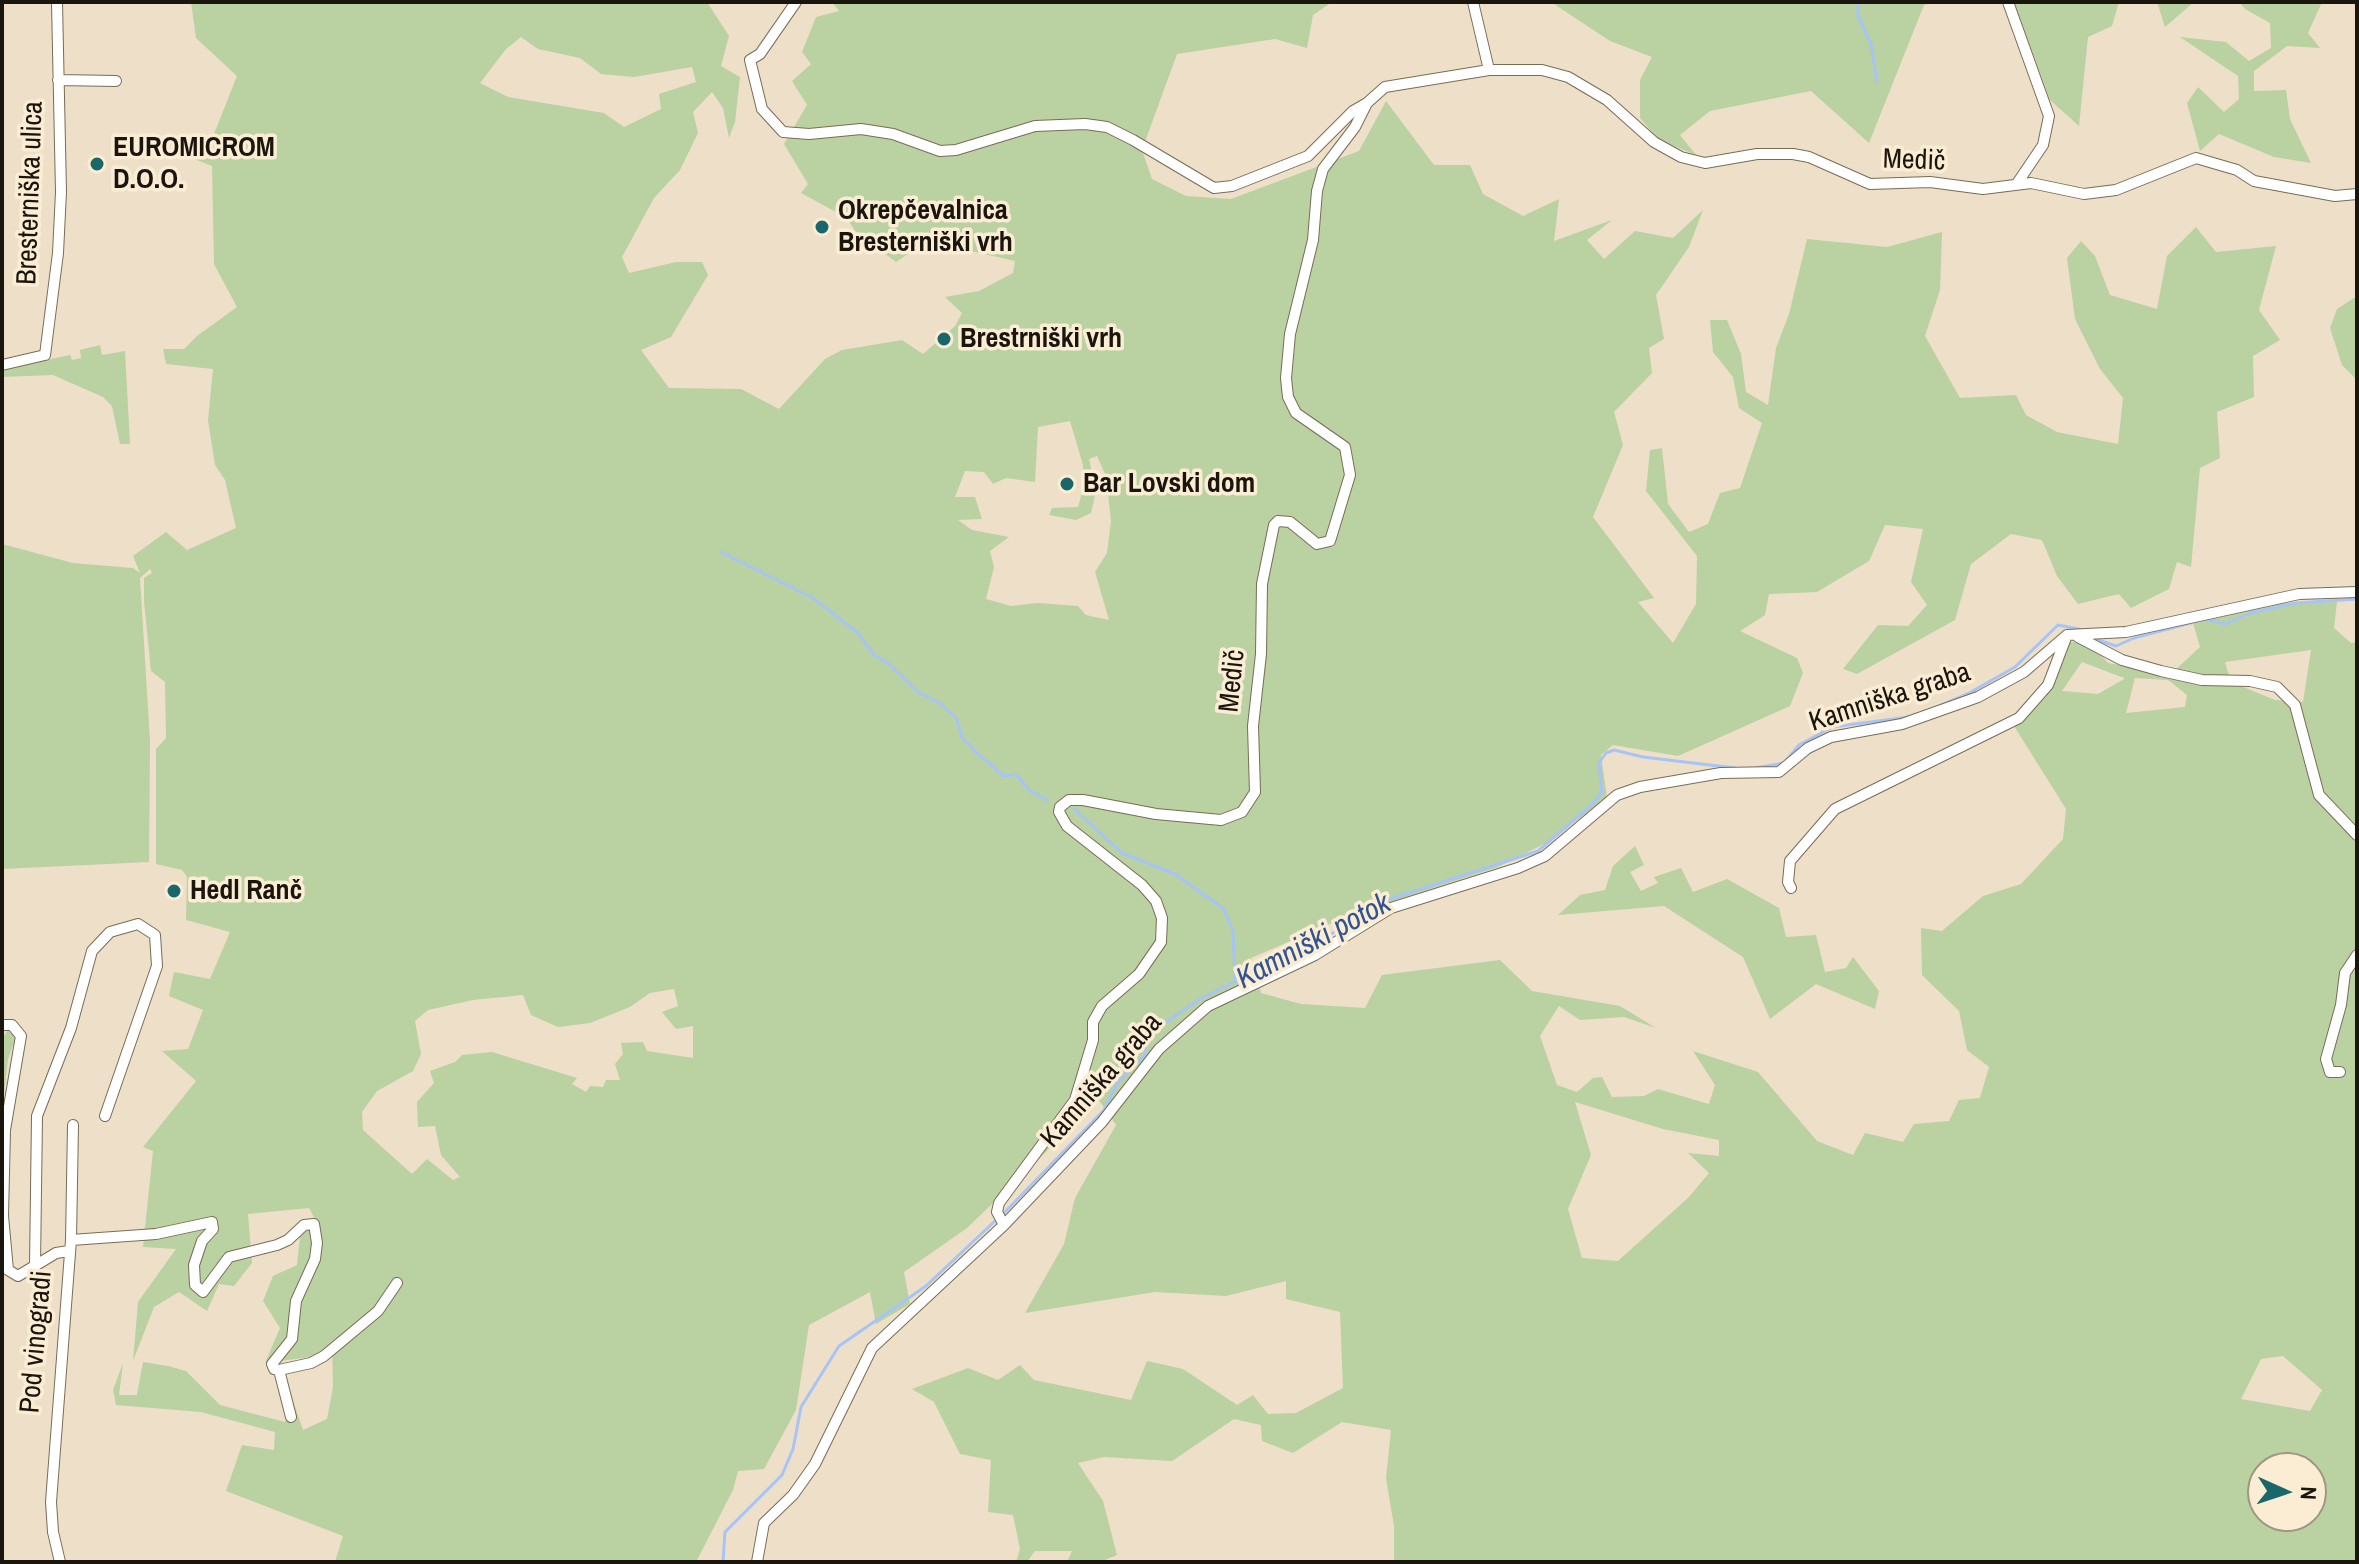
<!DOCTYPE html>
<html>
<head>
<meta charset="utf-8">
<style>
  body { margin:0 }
  #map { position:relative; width:2359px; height:1564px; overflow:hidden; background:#eedfc8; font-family:"Archivo Narrow",sans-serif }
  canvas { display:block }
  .frame { position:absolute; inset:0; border:4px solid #1a150d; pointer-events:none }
  .north { position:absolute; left:2247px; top:1452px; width:80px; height:80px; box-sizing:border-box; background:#fbecd4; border:2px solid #a19684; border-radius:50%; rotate:93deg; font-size:22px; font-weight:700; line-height:32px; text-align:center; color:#1a150d }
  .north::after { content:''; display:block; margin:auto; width:28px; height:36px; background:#1a676b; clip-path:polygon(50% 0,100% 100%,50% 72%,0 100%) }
</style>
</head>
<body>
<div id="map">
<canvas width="2359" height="1564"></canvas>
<div class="frame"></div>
<div class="north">N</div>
</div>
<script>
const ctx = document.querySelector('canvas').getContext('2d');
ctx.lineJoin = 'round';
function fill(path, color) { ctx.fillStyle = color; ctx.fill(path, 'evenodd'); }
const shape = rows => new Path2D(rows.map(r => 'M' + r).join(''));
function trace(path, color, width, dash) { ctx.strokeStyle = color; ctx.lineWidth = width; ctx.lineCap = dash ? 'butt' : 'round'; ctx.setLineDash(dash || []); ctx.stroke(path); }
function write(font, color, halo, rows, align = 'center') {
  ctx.font = font + ' "Archivo Narrow",sans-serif'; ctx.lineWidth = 7; ctx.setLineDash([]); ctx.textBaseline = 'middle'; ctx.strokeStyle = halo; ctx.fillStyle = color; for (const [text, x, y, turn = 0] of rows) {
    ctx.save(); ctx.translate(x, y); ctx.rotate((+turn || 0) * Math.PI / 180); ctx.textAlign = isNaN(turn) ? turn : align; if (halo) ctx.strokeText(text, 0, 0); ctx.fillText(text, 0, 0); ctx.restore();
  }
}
fill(shape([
  [191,2,707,2,729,36,721,66,740,77,735,122,729,138,723,108,712,92,693,112,698,133,680,170,654,198,622,257,629,273,676,262,702,262,708,275,671,337,641,350,669,388,741,389,779,409,825,359,842,350,902,340,923,354,955,326,962,313,945,297,979,291,1013,273,1015,261,927,241,896,262,855,231,847,218,801,193,808,184,784,144,807,105,792,81,811,64,802,52,816,17,839,11,832,2,1332,2,1313,15,1307,48,1275,39,1177,54,1142,150,1152,179,1186,196,1231,199,1359,151,1386,101,1434,165,1470,165,1483,194,1523,216,1559,199,1554,241,1612,220,1587,240,1604,259,1635,231,1673,238,1703,210,1689,247,1656,295,1664,339,1649,348,1652,373,1614,412,1623,445,1593,517,1654,598,1638,602,1673,643,1696,604,1697,556,1646,491,1650,450,1662,448,1668,504,1689,532,1708,524,1720,493,1740,488,1762,423,1739,408,1733,377,1713,352,1710,320,1727,320,1741,354,1746,392,1768,405,1776,348,1789,314,1807,239,1887,247,1942,232,1940,290,1925,336,1960,398,2016,395,2026,415,2057,432,2118,444,2123,398,2100,369,2075,319,2067,258,2081,241,2095,256,2110,295,2157,309,2167,256,2196,227,2216,252,2276,246,2259,310,2280,340,2253,356,2254,397,2217,412,2220,458,2200,468,2191,567,2177,562,2169,589,2131,608,2119,594,2078,604,2057,576,2042,540,2011,534,1971,564,1955,620,1857,674,1843,669,1878,625,1908,626,1927,605,1911,582,1923,529,1885,525,1869,561,1817,592,1769,594,1765,615,1740,631,1797,658,1803,673,1790,706,1678,756,1613,745,1601,755,1607,798,1546,843,1498,867,1353,914,1251,958,1261,993,1301,1004,1365,1008,1382,975,1500,960,1532,991,1620,1006,1656,1028,1624,1017,1580,1020,1559,1006,1540,1036,1557,1085,1577,1092,1593,1078,1602,1077,1612,1097,1644,1096,1658,1089,1709,1104,1715,1085,1693,1051,1758,1072,1817,1141,1853,1155,1865,1133,1903,1142,1914,1124,1949,1121,1959,1100,1980,1098,1989,1067,1967,1050,1959,1011,1922,975,1921,928,1942,931,1983,896,2021,884,2063,839,2066,809,2014,726,2046,697,2052,662,2070,642,2091,643,2108,663,2172,673,2200,647,2193,623,2275,603,2337,602,2334,628,2351,643,2357,642,2357,1562,1394,1562,1394,1526,1386,1478,1391,1430,1342,1422,1293,1453,1262,1441,1261,1425,1234,1419,1172,1461,1104,1457,1078,1463,1103,1501,1117,1555,1100,1562,1067,1562,1072,1551,1035,1551,1027,1562,1016,1562,1020,1549,1013,1515,988,1512,991,1460,960,1454,934,1402,912,1389,968,1368,998,1380,1020,1365,1034,1380,1131,1400,1147,1361,1183,1369,1237,1405,1253,1395,1268,1414,1296,1413,1343,1388,1340,1312,1286,1299,1286,1281,1226,1296,1155,1292,1025,1313,1064,1244,1075,1198,1116,1125,1096,1096,1045,1153,967,1228,904,1272,910,1304,876,1324,870,1292,809,1325,796,1410,764,1469,738,1471,733,1490,696,1562,335,1562,343,1536,226,1491,242,1445,274,1450,275,1432,201,1412,116,1405,113,1390,123,1363,119,1395,137,1395,143,1362,168,1366,186,1371,220,1405,285,1422,292,1398,303,1430,327,1419,333,1387,332,1345,310,1357,265,1363,280,1328,263,1301,273,1276,297,1265,300,1236,317,1223,309,1208,248,1214,252,1263,234,1286,219,1284,207,1311,179,1292,154,1307,133,1361,138,1302,176,1249,143,1247,153,1151,143,1147,196,1081,162,1051,188,1049,203,1010,169,996,174,972,210,979,230,932,186,920,187,877,182,870,156,864,156,749,166,738,165,682,151,671,144,601,144,578,152,573,150,569,140,578,150,741,149,862,2,869,2,544,73,563,133,568,140,573,133,556,166,532,187,550,236,528,225,480,215,465,208,420,213,369,166,364,163,349,184,349,197,336,237,307,214,264,212,166,184,155,188,141,210,144,237,76,196,38],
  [521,37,538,49,580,58,601,74,634,77,692,67,696,82,659,94,661,109,624,127,604,113,508,97,480,83,506,49],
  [1070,421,1083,465,1083,489,1078,507,1052,508,1049,515,1076,520,1091,513,1096,491,1089,459,1097,456,1106,476,1111,521,1107,553,1095,572,1109,620,1086,615,1078,606,1037,603,1011,606,986,599,994,567,990,551,1009,537,972,530,958,520,982,519,975,497,955,497,965,471,984,472,993,484,1006,478,1035,482,1038,427],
  [2311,650,2303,702,2275,700,2231,682,2225,662],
  [2082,662,2124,678,2124,679,2098,694,2062,691],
  [2135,678,2168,680,2187,695,2185,707,2126,713],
  [674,989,678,1006,662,1012,676,1029,693,1026,693,1058,647,1051,643,1042,621,1043,623,1054,615,1064,620,1080,606,1080,603,1087,590,1086,586,1092,572,1084,577,1078,492,1052,462,1055,455,1062,430,1071,434,1083,417,1102,418,1127,435,1126,441,1155,460,1177,453,1180,427,1159,412,1174,363,1130,362,1112,377,1091,413,1071,421,1054,415,1021,428,1010,473,1000,523,995,531,1015,558,1027,590,1023,630,1007,650,993],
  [1575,1102,1663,1129,1719,1140,1719,1156,1688,1153,1709,1173,1689,1197,1618,1261,1582,1258,1568,1209,1591,1155],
  [2283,1356,2322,1390,2310,1411,2241,1399,2261,1359],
  [2263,1468,2311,1468,2311,1516,2263,1516],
  [1551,2,1936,2,1924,5,1869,143,1811,91,1710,111,1680,135,1696,155,1659,140,1640,118,1640,80,1652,57,1610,41],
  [2014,2,2119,2,2112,26,2088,37,2079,126,2050,100],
  [2157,2,2194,2,2165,27],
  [2239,2,2322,2,2308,33,2320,48,2287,46,2254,71,2254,91,2286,90,2290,119,2311,163,2274,157,2219,134,2200,151,2187,103,2198,87,2224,112,2239,99,2238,76,2180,37,2226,42,2249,61,2271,48,2270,23,2245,9],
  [2357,296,2357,380,2342,365,2330,328,2337,309],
  [100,345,102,355,125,351,130,444,120,444,112,406,103,397,53,375,2,377,2,369,70,355,72,360,81,358,80,350],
  [1635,846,1644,865,1630,872,1641,891,1658,883,1654,877,1681,868,1693,892,1727,879,1779,908,1786,937,1816,935,1825,972,1846,968,1853,957,1879,991,1875,1009,1816,984,1770,1019,1743,957,1664,906,1558,915,1580,895,1605,890,1613,866],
  [8,1030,16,1037,8,1059,2,1111,3,1037]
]), '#bad1a2');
trace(shape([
  [1858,2,1858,16,1871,44,1877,82],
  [721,552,813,598,858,633,874,655,888,663,919,693,940,703,956,718,962,737,977,753,1004,776,1016,774,1029,790,1047,800],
  [2206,619,2225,624,2250,613,2296,603,2357,599],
  [2092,638,2116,646,2134,638,2198,621],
  [1939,706,1971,692,2015,667,2058,625,2083,630],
  [1755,768,1784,763,1799,745,1832,727,1909,717],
  [1074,809,1122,853,1175,874,1224,909,1233,931,1235,981],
  [1003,1214,1104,1110,1117,1084,1145,1055,1146,1036,1200,999,1343,928,1369,906,1538,851,1594,803,1602,792,1599,763,1606,753,1614,750,1643,757,1735,768],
  [723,1562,725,1532,782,1475,793,1449,801,1407,839,1346,926,1286,997,1219]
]), '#a7c4f6', 3);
const minor = shape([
  [796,2,760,54,750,60,762,109,783,132,809,134,861,129,893,134,940,151,956,150,1035,126,1085,124,1107,127,1133,140,1214,188,1232,186,1308,156,1353,111,1367,103],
  [1473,2,1489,70],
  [2008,2,2049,116,2043,145,2018,182],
  [58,80,116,81],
  [2,365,45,355,58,253,61,192,57,2],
  [2078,637,2122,660,2161,671,2202,680,2250,681,2277,687,2295,705,2319,795,2357,835],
  [1791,888,1788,882,1790,861,1835,809,2019,718,2048,685,2067,635],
  [2,1025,12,1025,21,1036,5,1130,3,1216,8,1270,18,1276,56,1253,69,1251],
  [2340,1072,2330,1072,2326,1059,2341,1005,2345,973,2357,955],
  [1004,1225,997,1212,999,1203,1075,1100,1093,1040,1093,1022,1102,1006,1139,974,1161,942,1162,918,1156,901,1142,885,1067,826,1059,812,1060,807,1069,800,1083,800,1156,814,1221,820,1242,812,1255,792,1253,726,1261,654,1262,584,1274,525,1278,521,1290,522,1317,544,1330,541,1350,475,1345,447,1296,413,1288,397,1286,378,1290,334,1313,240,1317,191,1323,169,1355,127,1367,103,1385,87,1489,70,1542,70,1568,77,1607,100,1654,142,1681,157,1705,163,1757,154,1793,154,1809,157,1870,184,1930,182,1983,189,2031,183,2084,194,2116,190,2196,158,2237,170,2254,181,2335,196,2357,194],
  [71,1240,156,1234,212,1222,213,1229,202,1241,194,1265,195,1285,203,1292,229,1257,277,1245,288,1240,304,1225,314,1224,317,1243,315,1259,296,1301,292,1339,272,1364,274,1369,279,1370,291,1417],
  [35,1265,37,1116,71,1028,92,951,110,932,138,924,155,935,157,966,105,1116],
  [279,1370,311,1363,324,1356,378,1311,397,1283],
  [60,1562,53,1532,51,1502,71,1240,73,1125],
  [757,1562,764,1523,793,1495,815,1464,872,1348,1004,1225,1102,1122,1159,1049,1208,1006,1315,955,1391,908,1518,868,1545,856,1617,795,1640,787,1721,773,1779,772,1808,748,1831,737,1902,724,1978,697,2024,672,2067,635,2126,632,2299,594,2357,592]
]);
trace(minor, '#796c57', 12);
trace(minor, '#fff', 10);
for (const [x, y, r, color] of [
  [97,164,8,"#1a676b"],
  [822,227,8,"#1a676b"],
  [944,339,8,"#1a676b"],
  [1067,484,8,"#1a676b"],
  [174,891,8,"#1a676b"]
]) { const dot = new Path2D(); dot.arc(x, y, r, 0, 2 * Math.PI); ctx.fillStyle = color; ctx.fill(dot); trace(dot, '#fbecd4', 3); }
write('bold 28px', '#1a150d', '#fbecd4', [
  ["EUROMICROM",113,148],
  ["D.O.O.",113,180],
  ["Okrepčevalnica",838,211],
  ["Bresterniški vrh",838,243],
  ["Brestrniški vrh",960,339],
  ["Bar Lovski dom",1083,484],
  ["Hedl Ranč",190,891]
], 'left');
write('28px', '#1a150d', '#fbecd4', [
  ["Medič",1914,161,2],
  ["Bresterniška ulica",31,193,-88],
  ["Medič",1233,681,-84],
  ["Kamniška graba",1890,698,-18],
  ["Kamniška graba",1102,1081,-49],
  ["Pod vinogradi",37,1342,-85]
]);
write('italic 30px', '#315390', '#fbecd4', [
  ["Kamniški potok",1314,942,-28]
]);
</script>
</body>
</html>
